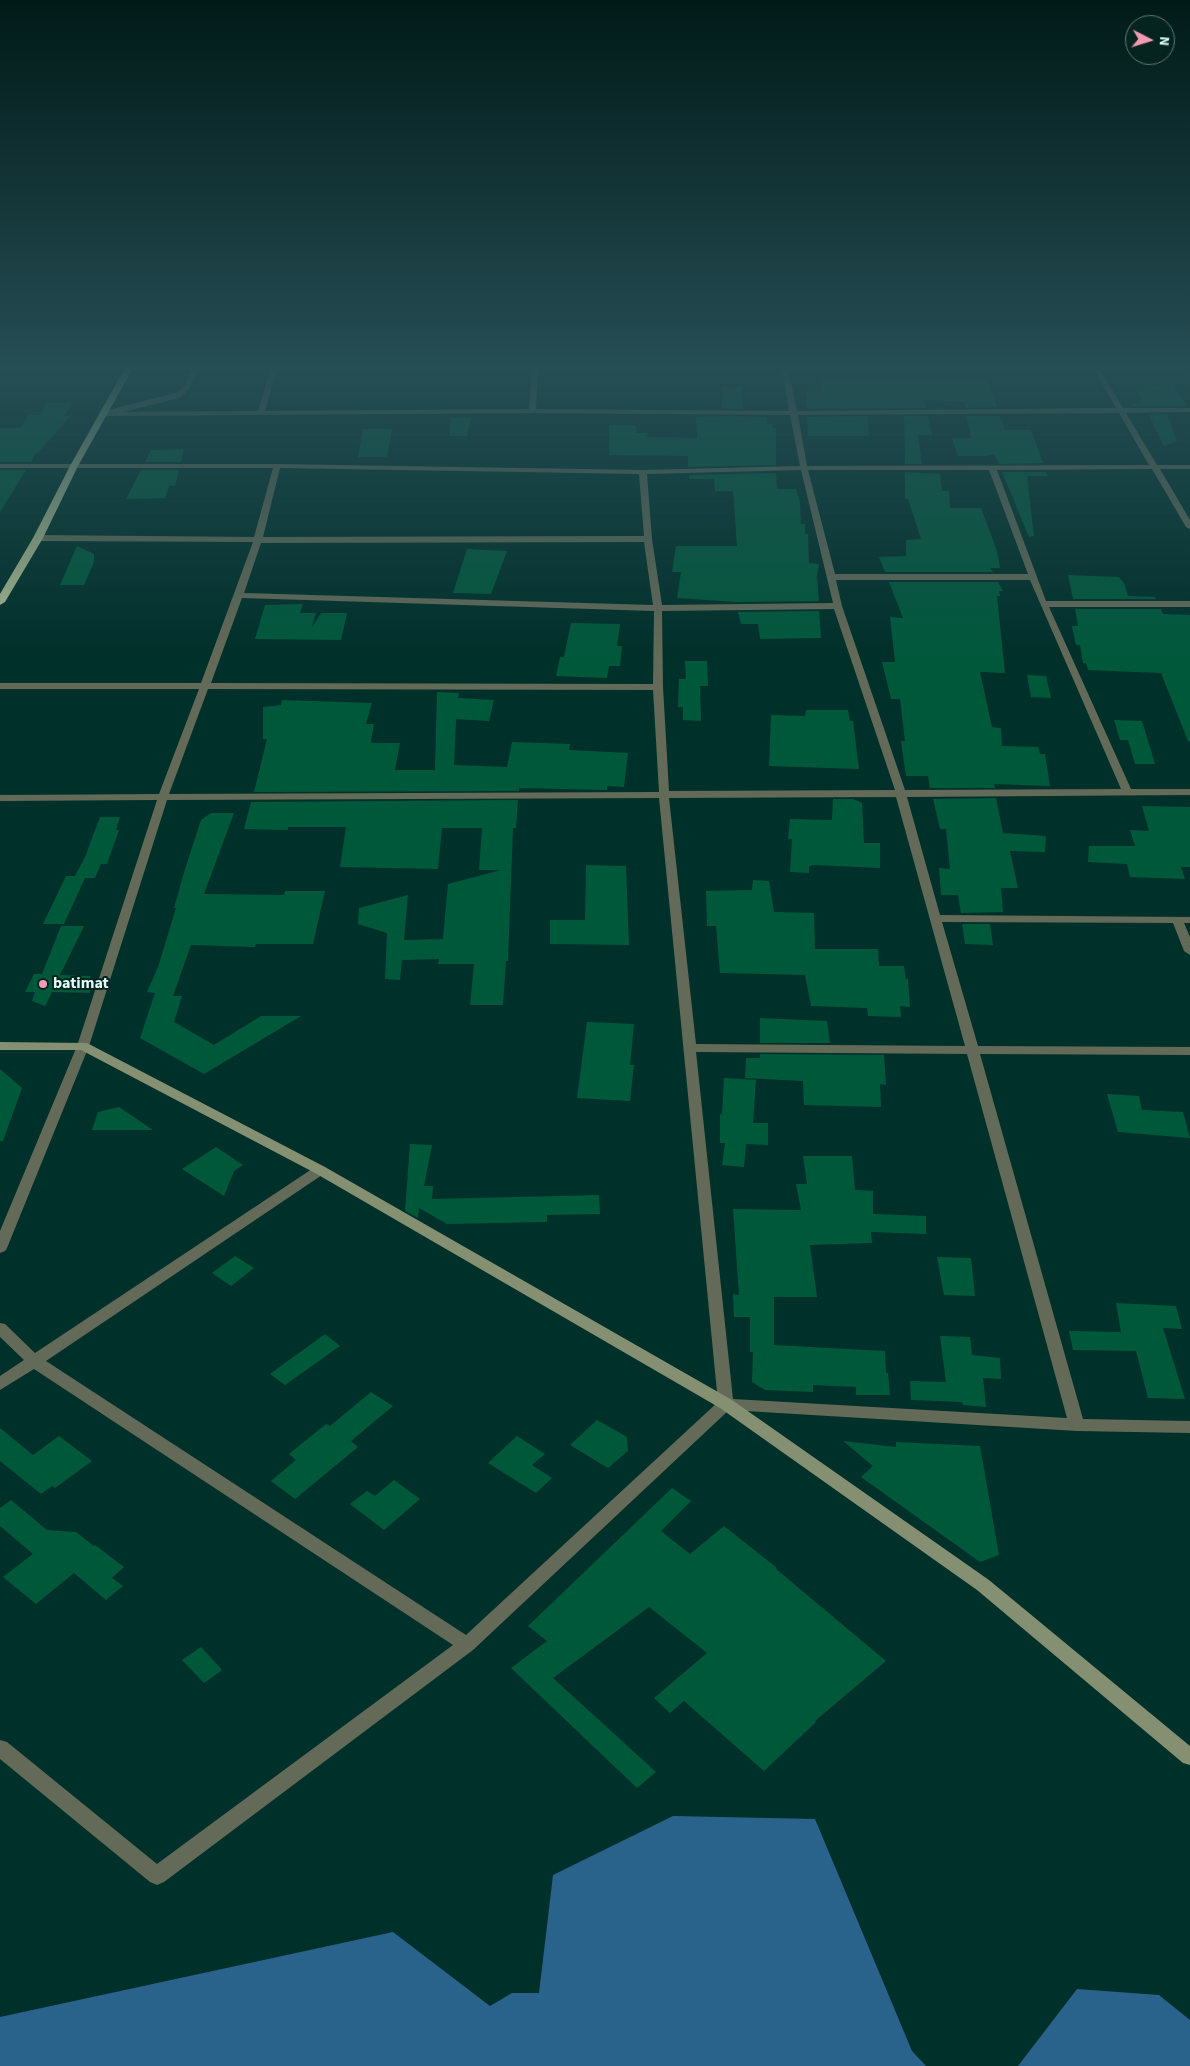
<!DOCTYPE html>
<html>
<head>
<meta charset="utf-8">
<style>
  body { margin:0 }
  #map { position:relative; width:1190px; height:2066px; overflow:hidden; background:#00302a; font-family:"Source Sans 3",sans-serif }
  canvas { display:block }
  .north { position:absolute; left:1125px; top:15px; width:50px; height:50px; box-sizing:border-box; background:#052420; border:1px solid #5c7a76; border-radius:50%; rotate:95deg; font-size:14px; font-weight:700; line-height:20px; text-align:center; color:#dffcf6 }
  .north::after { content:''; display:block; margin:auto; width:18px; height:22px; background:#f19ab1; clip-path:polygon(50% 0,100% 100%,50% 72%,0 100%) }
</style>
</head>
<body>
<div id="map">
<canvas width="1190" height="2066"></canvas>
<div class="north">N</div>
</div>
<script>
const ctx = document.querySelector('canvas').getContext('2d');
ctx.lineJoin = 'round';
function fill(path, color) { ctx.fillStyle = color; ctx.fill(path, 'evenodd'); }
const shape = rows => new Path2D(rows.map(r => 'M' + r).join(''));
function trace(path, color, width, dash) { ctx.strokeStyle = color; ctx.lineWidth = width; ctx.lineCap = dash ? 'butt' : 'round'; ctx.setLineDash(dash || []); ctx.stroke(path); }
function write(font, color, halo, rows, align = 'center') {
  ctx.font = font + ' "Source Sans 3",sans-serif'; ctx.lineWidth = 4; ctx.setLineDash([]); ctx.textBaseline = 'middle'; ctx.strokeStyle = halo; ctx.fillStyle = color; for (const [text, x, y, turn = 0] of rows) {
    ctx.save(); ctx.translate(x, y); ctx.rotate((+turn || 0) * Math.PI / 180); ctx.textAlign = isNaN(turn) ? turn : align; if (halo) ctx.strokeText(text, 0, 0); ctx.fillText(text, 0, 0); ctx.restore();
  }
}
fill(shape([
  [673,1816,815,1819,912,2051,926,2066,0,2066,0,2017,393,1932,490,2006,512,1993,539,1993,553,1875],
  [1077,1989,1159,1995,1190,2020,1190,2066,1018,2066]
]), '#29628b');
fill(shape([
  [947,378,988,379,997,407,966,408,965,402,924,400,926,408,807,409,806,390,821,391,820,380,947,380],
  [1142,384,1173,385,1187,406,1130,406,1142,401,1137,391,1145,391],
  [722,387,742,387,743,409,722,409],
  [46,403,74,403,63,416,70,416,38,453,36,453,31,462,0,462,0,428,20,428,28,415,40,415],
  [1167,414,1177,441,1164,446,1149,415],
  [722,416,767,417,767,424,772,424,773,428,776,428,776,465,688,467,688,456,609,455,609,425,635,425,637,433,648,433,647,437,697,438,696,417],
  [868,416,869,436,808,436,807,417],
  [904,416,928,416,932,435,918,435,922,464,905,464],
  [967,416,1000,416,1005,430,1031,430,1043,463,999,464,994,454,987,456,958,456,952,438,971,438],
  [451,417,471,418,467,436,449,436],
  [363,429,392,429,387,457,358,457],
  [184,449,181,462,145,462,151,450],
  [0,470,26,470,0,512],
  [141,470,179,470,175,486,169,486,165,498,126,499],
  [905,472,940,474,942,491,949,491,950,508,981,508,997,551,1000,568,990,568,993,572,885,572,879,557,906,556,906,540,921,539,908,499,905,499],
  [1002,472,1046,472,1048,476,1027,476,1034,536,1029,537],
  [776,473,777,489,796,489,800,503,801,524,805,524,805,534,808,534,809,563,819,564,817,576,819,601,736,602,677,598,681,572,672,572,676,546,737,546,733,491,715,491,714,479,689,479,689,475],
  [77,546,94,554,94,562,84,585,60,585],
  [467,549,507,551,491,594,453,593],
  [1068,575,1119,577,1124,583,1128,596,1155,597,1156,599,1073,599],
  [889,582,998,582,1003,591,999,591,1000,596,997,596,1005,673,980,672,992,727,1001,728,1002,746,1038,747,1040,754,1045,754,1050,786,994,784,995,788,930,788,928,776,906,776,901,741,905,741,900,699,891,699,882,662,895,662,890,617,903,618],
  [303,604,300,613,316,613,312,627,321,613,347,613,341,640,255,639,265,605],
  [1075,609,1161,609,1163,614,1190,615,1190,741,1188,741,1161,673,1088,670,1086,663,1083,663,1080,645,1076,645,1072,626,1078,626],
  [819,611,821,638,760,639,758,624,741,624,738,612],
  [571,623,620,624,617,646,622,646,620,666,609,666,607,678,556,676,560,657,564,657],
  [685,661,707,661,708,686,700,686,701,721,683,720,683,707,678,707,679,679,686,679],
  [1027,675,1046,676,1051,698,1031,697],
  [437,692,459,693,458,698,494,700,489,721,456,719,454,765,507,767,512,742,570,744,569,750,628,753,624,787,607,786,607,790,519,788,519,791,254,792,267,739,263,739,263,707,281,705,282,700,372,703,366,724,374,724,371,741,372,743,400,743,395,770,435,770],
  [806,710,848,710,850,721,853,721,859,769,769,766,771,715,805,716],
  [1114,720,1142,721,1155,764,1135,764,1128,740,1120,740],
  [996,798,1003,833,1046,836,1045,852,1010,851,1018,888,1001,888,1003,912,961,913,958,895,941,895,939,868,950,869,946,829,940,829,933,799],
  [833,799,853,799,862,803,864,843,880,843,880,868,814,865,809,866,809,873,790,872,792,839,788,839,790,819,832,820],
  [518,800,516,828,513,828,508,961,506,961,503,1005,470,1005,474,964,438,964,439,959,402,960,400,980,385,979,387,933,358,924,359,908,408,895,404,940,443,939,448,884,501,870,479,870,482,828,442,828,438,869,340,867,346,827,288,827,288,830,244,829,251,802],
  [1142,806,1190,807,1190,867,1181,867,1185,879,1130,877,1127,864,1088,862,1089,846,1135,846,1130,830,1149,831],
  [211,813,234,813,204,894,284,895,285,891,325,891,313,944,256,944,255,947,191,945,173,996,182,996,174,1022,214,1045,261,1016,301,1016,204,1074,140,1038,155,993,147,992,158,967,176,908,174,908,185,869,201,820],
  [100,817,120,817,116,830,119,830,107,864,101,864,95,878,85,878,64,924,43,924,66,876,75,876,85,857],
  [586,865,626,866,629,945,550,944,550,920,585,920],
  [753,880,769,881,774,912,814,913,815,949,878,949,879,966,904,966,906,979,908,979,910,1007,900,1006,901,1017,868,1016,867,1008,811,1006,805,975,720,973,716,926,707,926,706,891,752,890],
  [962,924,990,924,993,945,965,944],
  [61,926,84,926,60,975,90,976,90,993,52,992,45,1006,32,1001,35,992,25,992,34,974,42,974],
  [760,1018,827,1021,830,1043,760,1043],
  [587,1022,634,1024,630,1065,634,1065,630,1101,577,1098],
  [760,1054,884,1055,886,1085,880,1084,881,1107,804,1105,803,1081,745,1078,746,1058,760,1058],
  [0,1069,22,1088,3,1141,0,1141],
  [724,1078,756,1080,753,1123,768,1123,768,1145,746,1144,744,1167,722,1165,725,1143,720,1143,720,1114,722,1114],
  [1107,1094,1139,1096,1142,1110,1183,1112,1190,1138,1118,1132],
  [119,1107,153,1130,92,1130,98,1112],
  [410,1144,432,1145,424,1186,433,1186,432,1199,599,1195,600,1214,547,1215,547,1222,447,1224,419,1208,418,1218,405,1211],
  [216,1147,243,1165,234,1171,224,1196,182,1169],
  [803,1156,852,1156,855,1190,873,1191,873,1214,926,1216,926,1234,871,1232,872,1243,810,1245,817,1297,774,1297,774,1345,885,1351,886,1373,888,1373,890,1395,856,1395,856,1387,813,1385,813,1392,765,1390,752,1382,753,1352,750,1352,750,1317,734,1317,733,1294,739,1295,733,1209,801,1210,796,1184,807,1184],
  [235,1256,254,1268,231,1286,212,1273],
  [937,1257,971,1258,975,1296,944,1295],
  [1116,1303,1176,1306,1182,1329,1163,1328,1185,1399,1148,1398,1136,1351,1073,1350,1069,1331,1121,1332],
  [325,1334,340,1346,285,1385,270,1374],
  [940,1336,970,1337,972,1355,1000,1358,1001,1379,983,1378,986,1407,963,1405,962,1402,911,1400,910,1381,946,1382],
  [371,1392,393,1406,351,1441,358,1447,295,1499,271,1481,296,1460,289,1454,326,1424,330,1426],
  [597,1420,627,1437,628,1451,608,1468,570,1445],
  [0,1428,33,1455,59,1436,92,1461,55,1488,52,1486,41,1494,0,1461],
  [517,1436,545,1454,532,1465,552,1478,536,1493,488,1463],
  [843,1441,896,1447,896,1442,980,1446,999,1555,980,1562,861,1477,873,1466],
  [394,1480,420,1499,384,1530,350,1504,367,1491,375,1496],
  [672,1488,691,1501,661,1531,690,1554,724,1526,777,1568,776,1569,886,1661,815,1721,816,1722,764,1771,684,1701,670,1713,654,1698,707,1653,649,1607,553,1678,656,1772,637,1788,511,1668,547,1641,528,1626],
  [11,1500,47,1530,76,1532,94,1546,95,1545,124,1567,112,1578,123,1586,106,1600,74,1573,36,1604,3,1577,33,1554,0,1526,0,1508],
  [201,1647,222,1670,204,1683,182,1660]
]), '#00583b');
trace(shape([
  [104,414,179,395,187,387,196,368]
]), '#646a58', 5.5);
fill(shape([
  [271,368,277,368,265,411,529,409,532,368,538,368,536,409,789,411,782,368,788,368,797,411,1116,408,1093,368,1099,368,1123,408,1190,408,1190,412,1126,413,1157,465,1190,465,1190,469,1160,469,1190,520,1190,529,1186,527,1152,469,997,470,1046,601,1190,601,1190,607,1049,607,1131,789,1190,789,1190,795,907,797,940,915,1190,917,1190,923,1184,923,1190,937,1190,955,1184,951,1173,923,942,922,978,1046,1190,1047,1190,1055,980,1054,1083,1419,1190,1421,1190,1433,1077,1431,729,1410,473,1650,164,1882,157,1885,150,1882,0,1759,0,1740,7,1742,157,1864,453,1645,34,1369,0,1390,0,1376,24,1360,0,1337,0,1323,5,1324,35,1353,315,1167,325,1167,327,1170,325,1173,46,1361,466,1635,718,1402,659,798,167,800,89,1046,7,1248,5,1251,0,1253,0,1231,77,1046,157,800,0,801,0,795,159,794,199,689,0,689,0,683,201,683,253,542,38,541,34,538,38,535,254,537,273,468,0,468,0,464,277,464,643,470,800,466,790,415,532,413,103,416,99,414,103,412,258,411,271,368],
  [1119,413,1149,465,807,466,798,415,1119,413],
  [280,468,639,474,644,536,263,537,280,468],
  [801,470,833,603,662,605,652,539,647,474,801,470],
  [808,470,989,470,1028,574,835,574,808,470],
  [644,542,653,605,244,593,261,543,644,542],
  [836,580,1030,580,1121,789,905,790,842,606,836,580],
  [242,598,654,611,653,684,211,683,242,598],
  [834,609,895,790,669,791,663,687,662,611,834,609],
  [208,689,653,690,659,792,169,794,208,689],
  [896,797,965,1046,696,1044,669,798,896,797],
  [696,1052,967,1054,1067,1418,733,1399,696,1052]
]), '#646a58');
fill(shape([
  [0,1042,87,1043,325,1167,732,1400,989,1580,1190,1746,1190,1765,1183,1763,977,1590,720,1408,315,1173,81,1050,0,1050,0,1042]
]), '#858f72');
fill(shape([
  [125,368,133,368,78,466,43,538,5,602,0,605,0,594,33,538,70,466,125,368]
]), '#aab890');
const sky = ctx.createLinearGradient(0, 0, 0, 657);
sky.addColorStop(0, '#001a17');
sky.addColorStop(0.56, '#264e55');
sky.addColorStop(1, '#264e5500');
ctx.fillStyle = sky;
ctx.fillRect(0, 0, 1190, 657);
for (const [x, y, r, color] of [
  [43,984,5,"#f19ab1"]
]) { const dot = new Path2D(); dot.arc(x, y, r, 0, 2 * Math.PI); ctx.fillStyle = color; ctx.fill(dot); trace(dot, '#052420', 2); }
write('bold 16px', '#dffcf6', '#052420', [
  ["batimat",53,984]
], 'left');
</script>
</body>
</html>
